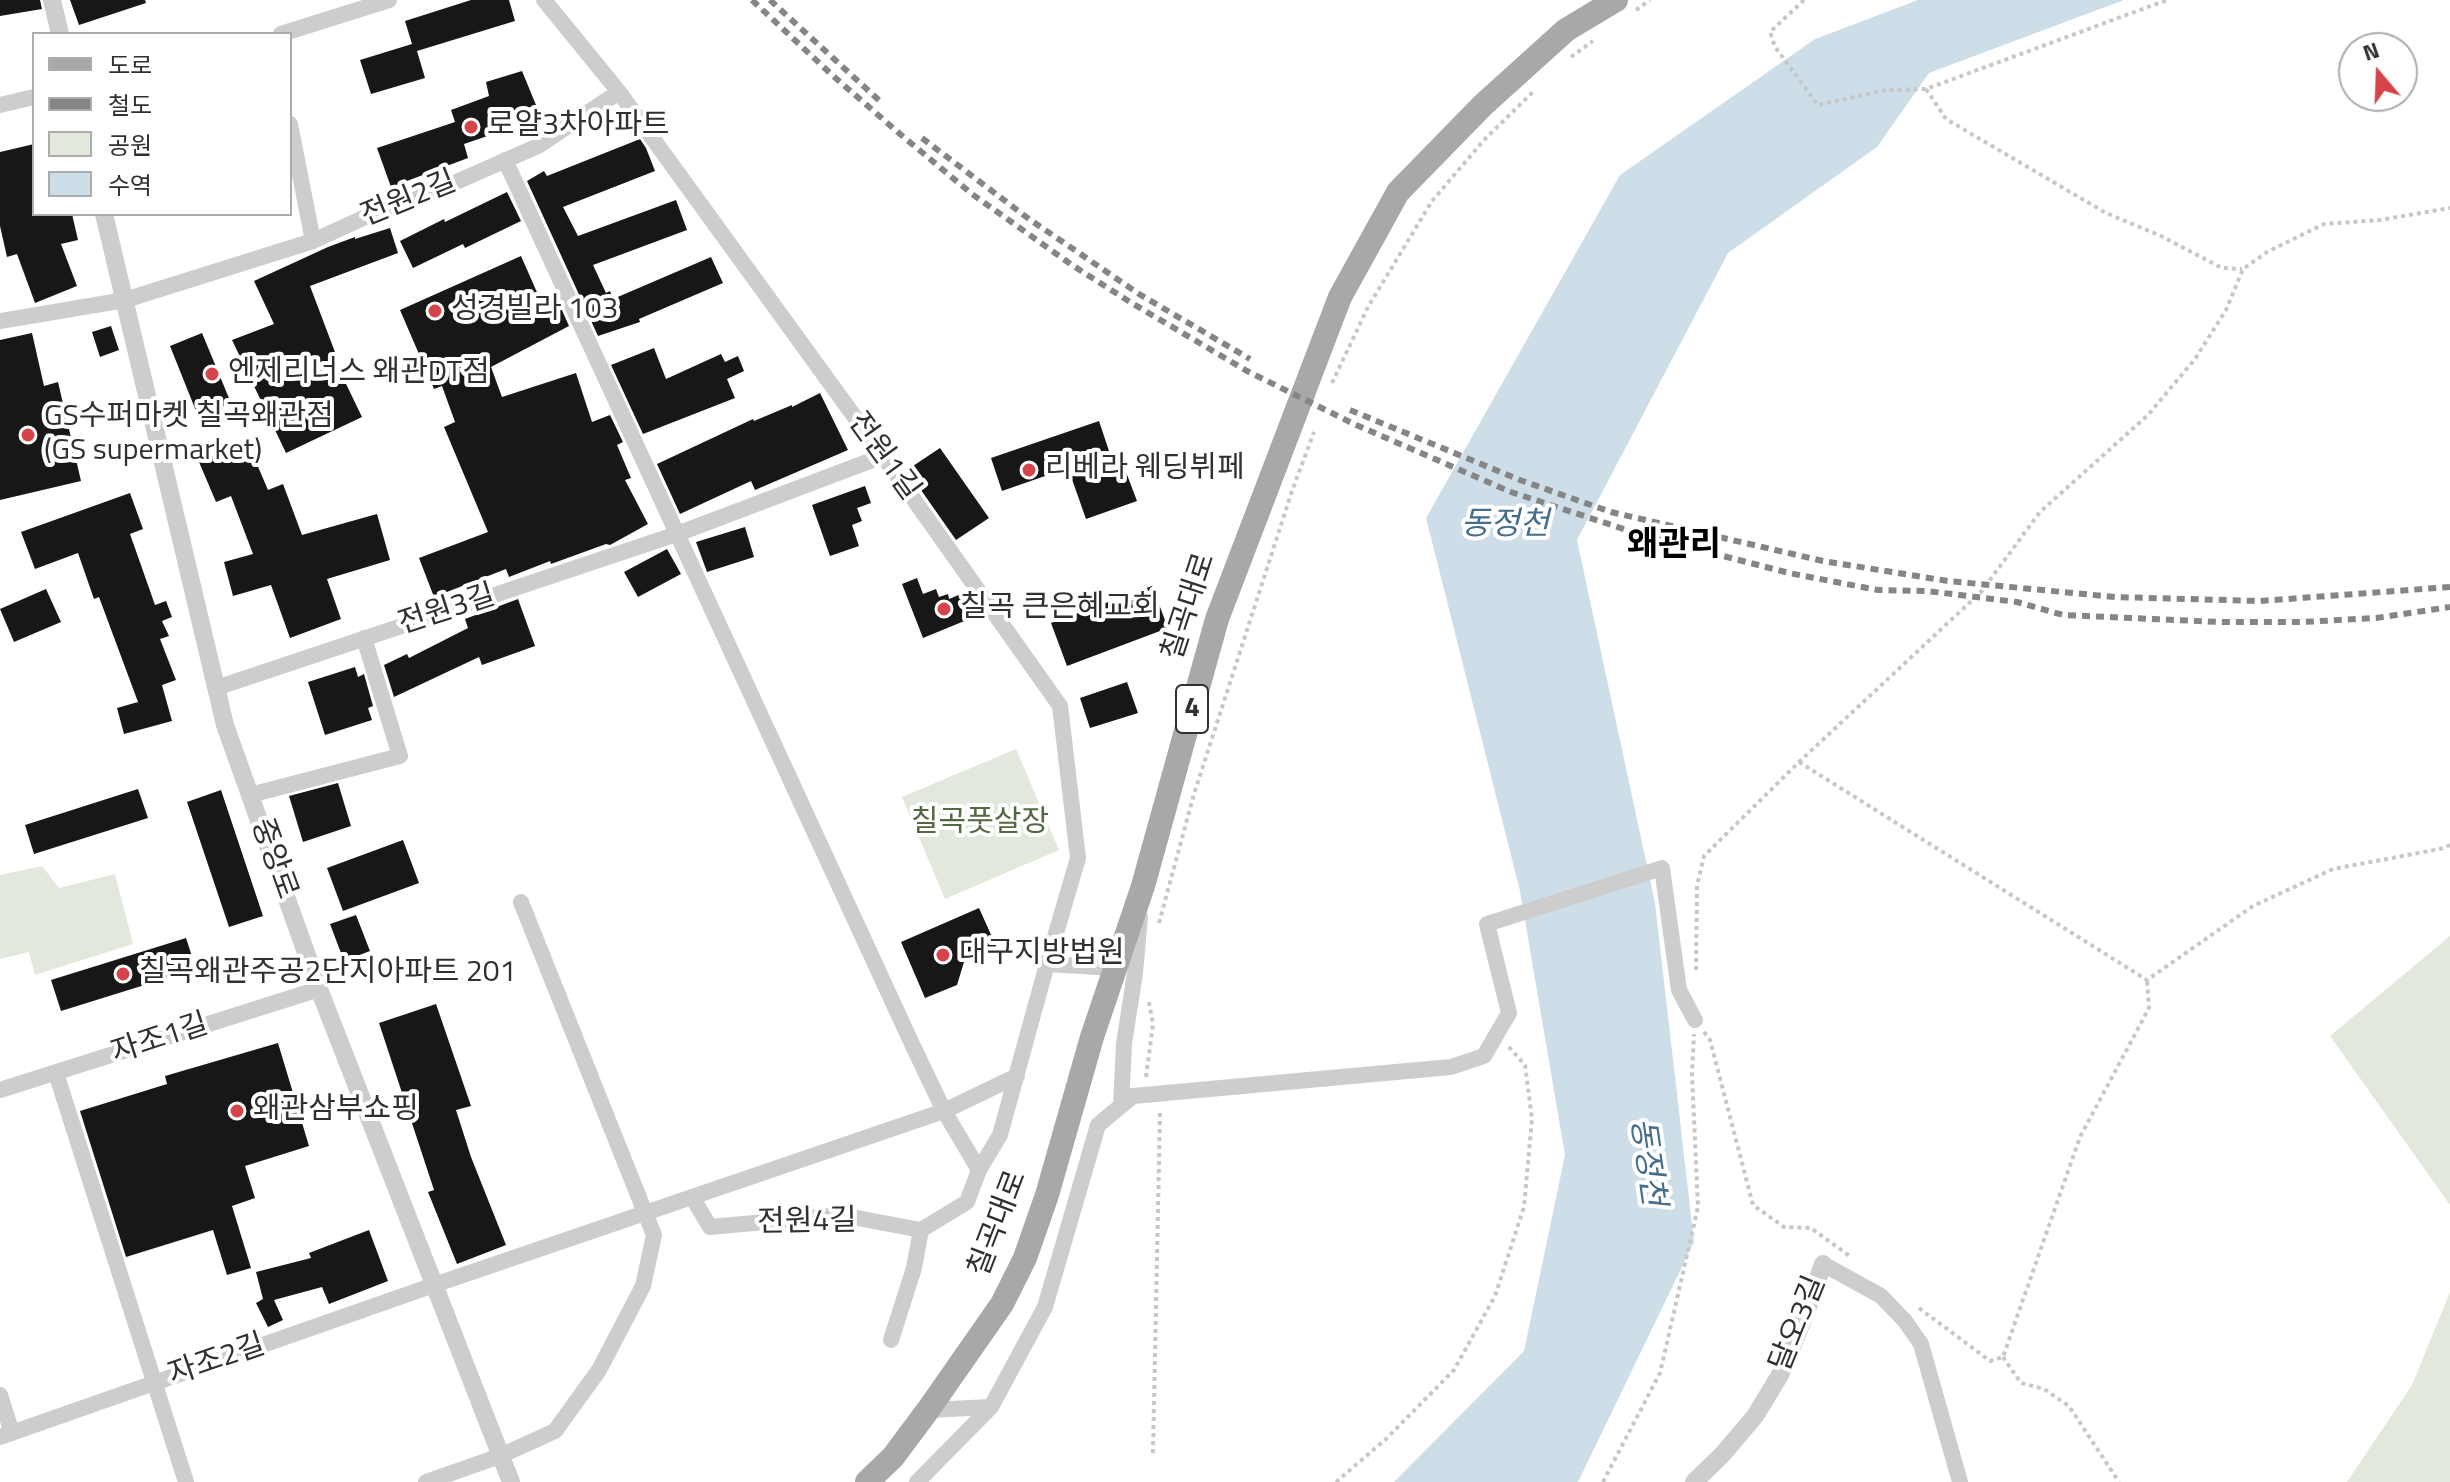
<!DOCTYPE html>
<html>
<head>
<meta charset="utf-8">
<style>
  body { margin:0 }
  #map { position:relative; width:2450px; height:1482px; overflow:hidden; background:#fff; font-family:"Titillium Web","Noto Sans KR",sans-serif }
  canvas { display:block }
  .legend { position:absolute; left:32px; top:32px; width:260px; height:184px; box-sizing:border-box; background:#fff; border:2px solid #acacac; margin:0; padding:10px 14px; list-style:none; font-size:24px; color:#303030 }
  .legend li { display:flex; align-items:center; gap:16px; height:40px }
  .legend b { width:40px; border:2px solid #acacac }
  .north { position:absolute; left:2338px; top:32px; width:80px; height:80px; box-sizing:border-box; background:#fff; border:2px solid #acacac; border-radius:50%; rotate:341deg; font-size:22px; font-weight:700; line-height:32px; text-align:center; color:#303030 }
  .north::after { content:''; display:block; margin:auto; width:28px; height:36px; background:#d5444a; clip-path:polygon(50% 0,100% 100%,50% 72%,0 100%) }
</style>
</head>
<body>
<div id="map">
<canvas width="2450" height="1482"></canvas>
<ul class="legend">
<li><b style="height:10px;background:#a8a8a8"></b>도로</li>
<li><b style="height:10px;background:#858585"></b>철도</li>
<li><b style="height:22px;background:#e3e8dc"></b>공원</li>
<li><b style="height:22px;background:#cedee9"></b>수역</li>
</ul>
<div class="north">N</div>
</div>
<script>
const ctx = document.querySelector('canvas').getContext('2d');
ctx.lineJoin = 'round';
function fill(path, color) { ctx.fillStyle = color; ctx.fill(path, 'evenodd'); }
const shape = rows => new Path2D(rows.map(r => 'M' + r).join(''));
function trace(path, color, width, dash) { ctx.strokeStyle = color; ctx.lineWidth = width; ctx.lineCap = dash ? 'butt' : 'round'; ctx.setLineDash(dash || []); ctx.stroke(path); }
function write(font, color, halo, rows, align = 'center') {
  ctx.font = font + ' "Titillium Web","Noto Sans KR",sans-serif'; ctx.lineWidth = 8; ctx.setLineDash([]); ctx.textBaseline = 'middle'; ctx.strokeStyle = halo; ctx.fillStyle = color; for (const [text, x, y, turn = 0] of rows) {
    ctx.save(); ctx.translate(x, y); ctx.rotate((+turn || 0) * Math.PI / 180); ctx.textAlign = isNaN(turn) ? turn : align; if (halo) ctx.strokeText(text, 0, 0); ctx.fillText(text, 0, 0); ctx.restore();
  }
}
fill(shape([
  [1016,749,1059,850,945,899,902,797],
  [42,866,59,888,115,874,133,944,35,975,29,952,0,959,0,875],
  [2450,936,2450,1205,2330,1036],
  [2450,1292,2450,1482,2347,1482,2412,1385]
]), '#e3e8dc');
fill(shape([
  [1918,0,2124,0,1929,73,1877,147,1728,253,1577,540,1655,903,1694,1242,1578,1482,1394,1482,1524,1351,1565,1155,1520,891,1426,518,1620,175,1815,39]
]), '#cedee9');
fill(shape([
  [0,0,40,0,42,9,0,16],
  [70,0,145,0,146,3,79,25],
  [471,0,509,0,515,21,417,51,425,78,371,94,360,60,412,44,405,21],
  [522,71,536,105,497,119,502,131,464,144,468,158,391,187,377,148,455,122,451,110,489,96,486,82],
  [640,139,646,148,655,171,563,207,578,236,676,200,687,230,593,265,606,293,610,291,613,299,711,257,723,283,639,319,640,322,598,336,527,181,544,171,547,176],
  [34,144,34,214,72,214,78,240,61,244,77,286,35,303,17,254,7,257,0,226,0,152],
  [507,192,521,221,465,248,463,244,413,268,400,241,444,219,445,222],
  [390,228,398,253,310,286,338,360,335,361,362,417,286,453,232,340,274,324,254,281,328,247,355,237,355,239],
  [521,256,543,306,557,299,569,326,491,367,502,397,576,373,592,422,610,415,623,442,617,445,631,478,625,480,648,524,610,545,606,544,551,564,550,561,509,577,506,569,434,597,419,558,488,532,444,427,455,422,442,386,434,389,400,310],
  [111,326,119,350,100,357,92,332],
  [32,333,44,386,58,382,81,481,0,500,0,340],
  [202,333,231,403,198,416,170,346],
  [654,348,666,379,721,354,725,362,738,356,744,371,727,379,735,398,643,434,611,365],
  [820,393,848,450,755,490,751,481,680,514,657,464,753,419,754,421,792,405,792,407],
  [1099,421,1117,475,1126,472,1137,501,1086,519,1068,468,1002,491,991,458],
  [247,441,268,490,283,484,302,535,377,514,390,560,327,579,341,619,290,638,271,585,233,596,224,562,253,554,231,496,216,502,199,462],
  [940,448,989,518,956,540,907,470],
  [865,486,871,503,857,508,862,521,852,525,859,546,830,556,812,505],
  [130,493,143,529,130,534,155,605,166,601,172,617,162,621,169,636,160,639,176,680,162,685,172,721,124,734,117,708,138,702,99,597,94,599,78,553,35,569,21,532],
  [745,527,754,557,707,572,696,542],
  [667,549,681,574,638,597,624,572],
  [917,578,923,594,936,589,939,597,948,594,949,599,966,592,979,615,923,638,902,584],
  [1152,586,1168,628,1067,666,1051,623],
  [46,589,61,622,14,642,0,609],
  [518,599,535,646,482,665,479,657,394,697,384,665,407,654,409,658,468,628,465,619],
  [355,667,358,677,364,674,373,706,368,708,372,720,325,735,308,682],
  [1127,682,1138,713,1090,728,1080,698],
  [338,783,351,826,303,842,289,796],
  [138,789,148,818,34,854,25,825],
  [221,790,263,916,229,927,187,802],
  [403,840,419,883,343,911,327,868],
  [979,908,997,948,964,962,957,985,925,998,901,942],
  [356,915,370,951,344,961,330,924],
  [186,938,196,969,61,1011,51,980],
  [436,1004,471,1106,456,1110,471,1157,506,1245,457,1264,428,1192,434,1190,379,1023],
  [278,1043,309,1146,245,1166,255,1198,232,1206,251,1268,227,1275,213,1230,126,1257,80,1111,167,1084,165,1076],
  [369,1230,388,1281,329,1304,322,1287,274,1300,283,1320,268,1327,256,1303,263,1299,256,1272,311,1258,309,1253]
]), '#171717');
trace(shape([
  [1804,0,1770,32,1775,47,1818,105,1886,90,1926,89,2167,0],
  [1636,10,1650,0],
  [1571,57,1593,41],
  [1926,89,1946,119,2106,213,2161,236,2222,268,2242,269],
  [1332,383,1368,307,1432,201,1484,140,1535,90],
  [1799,762,2147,980,2253,906,2333,869,2440,849,2450,845],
  [1159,923,1194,794,1292,491,1314,432],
  [1696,970,1697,886,1704,856,1799,762,1981,592,2040,512,2148,415,2195,359,2226,310,2243,269,2267,252,2324,224,2380,220,2450,208],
  [1704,1032,1710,1040,1753,1205,1784,1227,1811,1228,1851,1257],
  [1146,1077,1153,1024,1149,1002],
  [1919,1308,1990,1361,2003,1357,2080,1137,2149,1008,2147,980],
  [2003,1357,2021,1383,2044,1389,2069,1406,2119,1482],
  [1153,1453,1160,1112],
  [1336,1482,1386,1439,1454,1370,1495,1296,1524,1207,1532,1119,1525,1065,1508,1046],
  [1603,1482,1660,1373,1698,1207,1692,1074,1694,1034]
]), '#c7c7c7', 4, [4, 4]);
trace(shape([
  [544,0,619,92,883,456,1060,706,1078,858,1047,964],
  [281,34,389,0],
  [0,105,34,97],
  [290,124,313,241],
  [505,160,912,1044,944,1111,979,1170],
  [0,321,125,300,313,241,372,214,438,190,538,146,619,92],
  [216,688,677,534,883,456],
  [250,795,400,756,364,638],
  [56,1073,186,1482],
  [0,1090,319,989],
  [1121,1106,1124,1044,1135,973,1140,917],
  [692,1197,710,1227,841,1215,921,1230,914,1268,891,1340],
  [921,1230,967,1202,979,1170,1000,1135,1047,964,1115,968],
  [1823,1264,1881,1296,1905,1321,1921,1344,1960,1482],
  [0,1395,12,1433],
  [928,1410,991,1407],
  [0,1437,434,1285,944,1111,1017,1076],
  [426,1482,500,1456,555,1431,599,1370,643,1286,654,1235,521,902],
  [917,1482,991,1407,1045,1307,1098,1125,1133,1096,1451,1067,1484,1056,1509,1013,1487,924,1662,868,1679,990,1695,1020]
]), '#cdcdcd', 16);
trace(shape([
  [52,0,60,34],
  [104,214,225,725,319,989,511,1482],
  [1694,1482,1722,1455,1755,1416,1780,1375,1805,1315,1823,1264]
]), '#cdcdcd', 18);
trace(shape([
  [867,1482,893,1457,928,1410,1002,1304,1025,1258,1047,1195,1092,1037,1143,886,1217,619,1340,297,1398,192,1483,105,1566,30,1616,0]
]), '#a8a8a8', 24);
trace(shape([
  [752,0,831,74,900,134,972,194,1072,265,1130,302,1247,371,1354,424,1511,492,1642,535,1789,573,1878,590,1927,591,2017,602,2063,615,2219,622,2303,622,2376,618,2450,607],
  [770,0,883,104],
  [922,138,1029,219,1082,255,1139,294,1250,359],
  [1350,410,1520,480,1611,512,1823,561,1948,581,2115,597,2260,601,2450,587]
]), '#858585', 6, [8, 6]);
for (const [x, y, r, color] of [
  [471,127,8,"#d5444a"],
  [435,311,8,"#d5444a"],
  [212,374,8,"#d5444a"],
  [28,435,8,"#d5444a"],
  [1029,470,8,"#d5444a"],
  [944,609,8,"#d5444a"],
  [943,955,8,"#d5444a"],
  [123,974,8,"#d5444a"],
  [237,1111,8,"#d5444a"]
]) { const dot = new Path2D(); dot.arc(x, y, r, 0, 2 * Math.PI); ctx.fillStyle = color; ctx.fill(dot); trace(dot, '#fff', 3); }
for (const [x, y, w] of [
  [1192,709,32]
]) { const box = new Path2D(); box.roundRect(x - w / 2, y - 24, w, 48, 6); ctx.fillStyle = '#fff'; ctx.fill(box); trace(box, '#303030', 2); }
write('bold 28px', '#303030', null, [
  ["4",1192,709]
]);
write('30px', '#303030', '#fff', [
  ["로얄3차아파트",487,127],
  ["성경빌라 103",451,311],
  ["엔제리너스 왜관DT점",228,374],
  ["GS수퍼마켓 칠곡왜관점",44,418],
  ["(GS supermarket)",44,452],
  ["리베라 웨딩뷔페",1045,470],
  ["칠곡 큰은혜교회",960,609],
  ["대구지방법원",959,955],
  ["칠곡왜관주공2단지아파트 201",139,974],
  ["왜관삼부쇼핑",253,1111]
], 'left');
write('30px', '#303030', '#fff', [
  ["전원2길",409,200,-22],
  ["전원1길",883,457,54],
  ["칠곡대로",1190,607,-72],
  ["전원3길",447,611,-18],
  ["중앙로",273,859,70],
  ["자조1길",160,1040,-18],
  ["전원4길",807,1223,-1],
  ["칠곡대로",999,1224,-69],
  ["달오3길",1799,1324,-68],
  ["자조2길",217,1361,-19]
]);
write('30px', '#526841', '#fff', [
  ["칠곡풋살장",980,824]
]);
write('italic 32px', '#456e8b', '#fff', [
  ["동정천",1505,526],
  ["동정천",1646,1162,82]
]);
write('bold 34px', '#000', '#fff', [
  ["왜관리",1674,547]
]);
</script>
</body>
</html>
